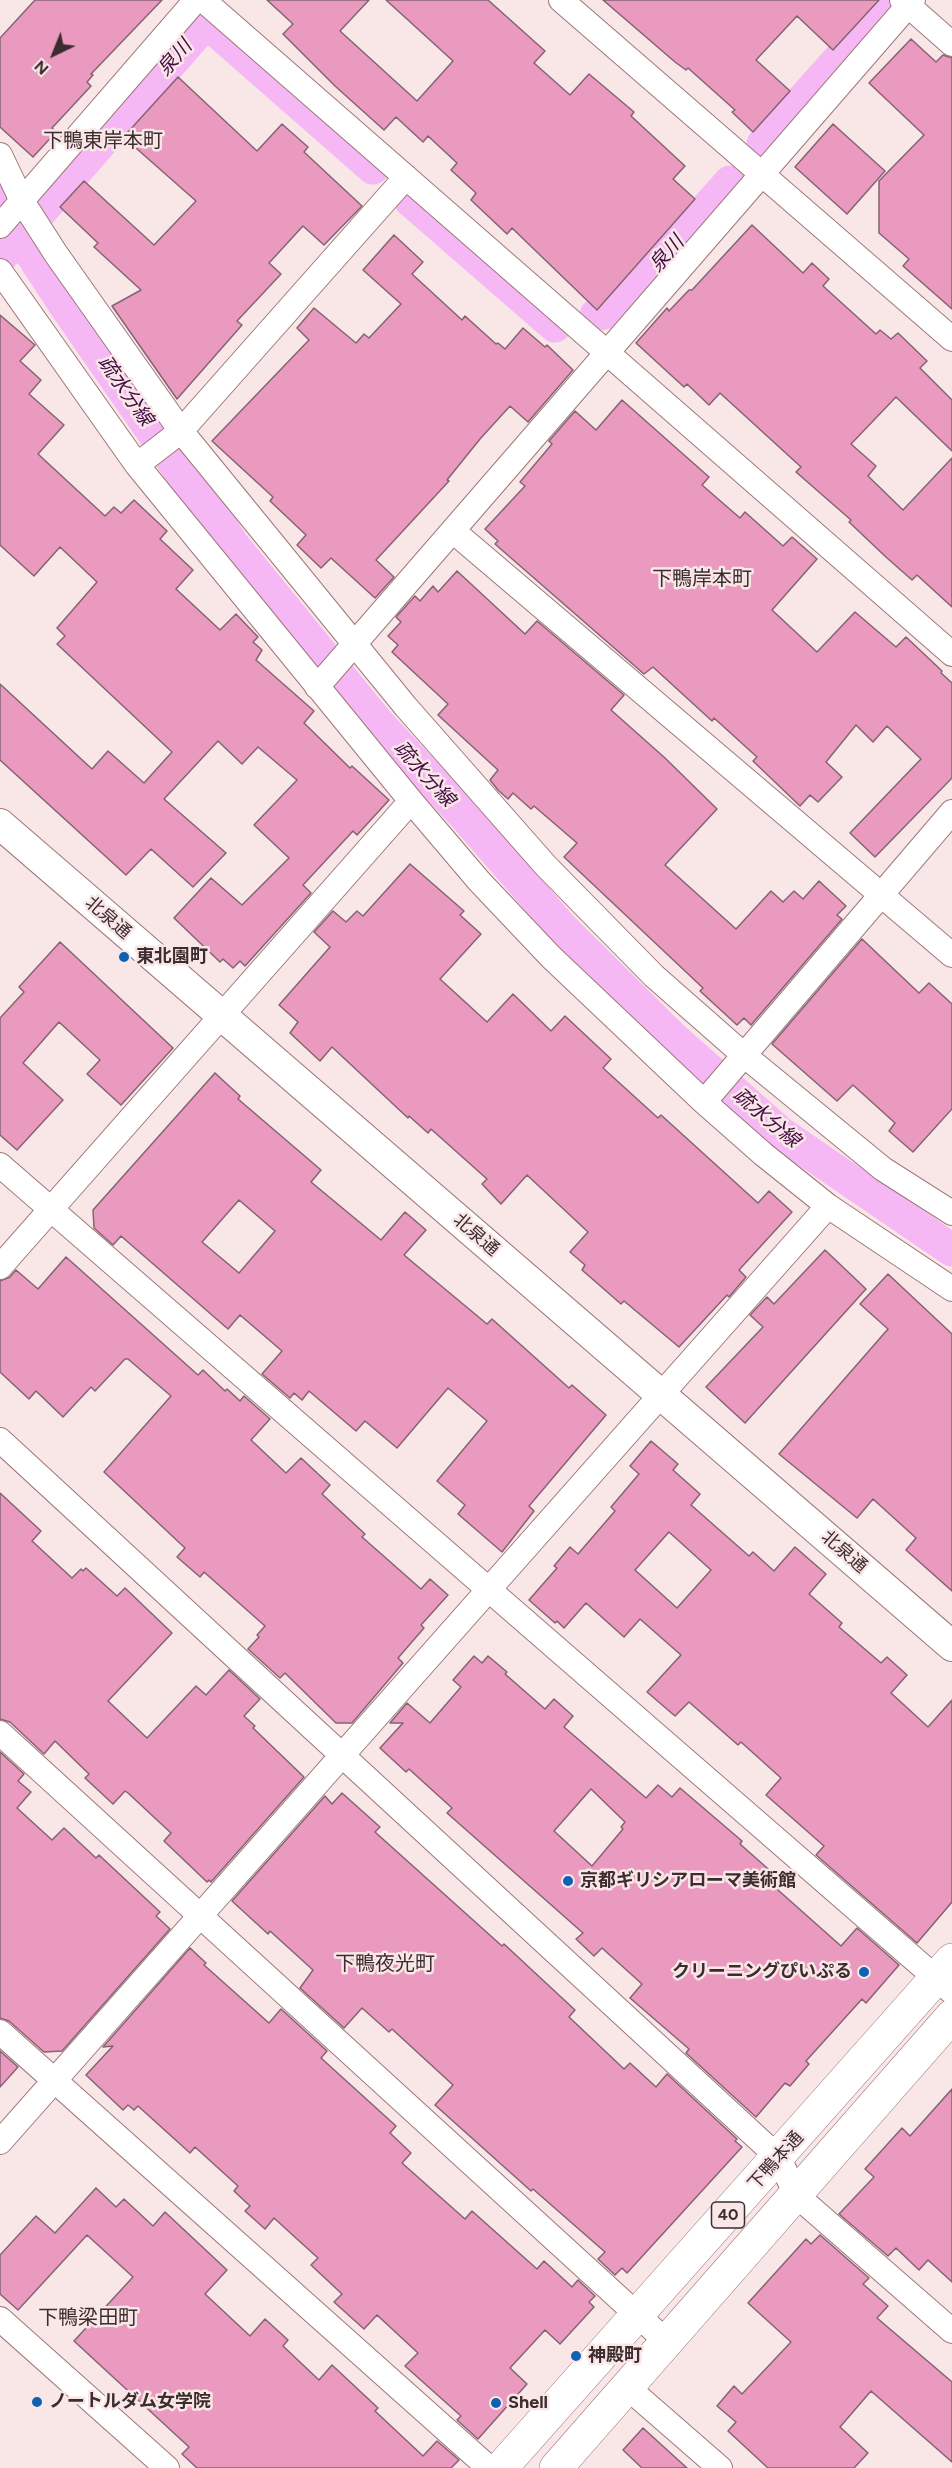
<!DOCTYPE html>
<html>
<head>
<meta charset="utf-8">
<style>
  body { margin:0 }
  #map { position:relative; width:952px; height:2468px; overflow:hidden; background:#f9e7e8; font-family:Figtree,sans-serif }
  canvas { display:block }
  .north { position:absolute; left:24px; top:24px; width:60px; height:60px; -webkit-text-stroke:4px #f9e7e8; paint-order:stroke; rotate:223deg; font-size:16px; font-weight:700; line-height:24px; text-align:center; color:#3c2c2d }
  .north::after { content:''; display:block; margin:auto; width:21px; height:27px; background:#3c2c2d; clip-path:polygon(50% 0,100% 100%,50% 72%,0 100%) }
</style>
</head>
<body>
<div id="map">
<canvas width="952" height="2468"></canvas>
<div class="north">N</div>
</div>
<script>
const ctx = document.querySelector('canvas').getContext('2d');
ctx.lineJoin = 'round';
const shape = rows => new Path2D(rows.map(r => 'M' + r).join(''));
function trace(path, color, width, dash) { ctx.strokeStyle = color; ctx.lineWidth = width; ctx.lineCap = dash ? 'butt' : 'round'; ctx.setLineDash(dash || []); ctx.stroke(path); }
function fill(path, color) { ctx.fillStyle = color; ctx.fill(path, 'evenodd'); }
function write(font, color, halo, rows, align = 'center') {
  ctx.font = font + ' Figtree,"Noto Sans JP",sans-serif'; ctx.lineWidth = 5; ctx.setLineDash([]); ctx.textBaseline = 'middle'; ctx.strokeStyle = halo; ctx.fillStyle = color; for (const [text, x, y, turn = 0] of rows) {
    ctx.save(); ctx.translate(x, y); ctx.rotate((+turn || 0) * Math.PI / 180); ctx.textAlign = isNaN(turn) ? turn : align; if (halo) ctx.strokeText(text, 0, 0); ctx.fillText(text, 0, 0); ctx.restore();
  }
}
trace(shape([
  [0,262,14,250,18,251,33,267,45,275]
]), '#f5b8f5', 9);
trace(shape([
  [763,144,884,9],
  [410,200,555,326],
  [0,201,19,235,64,304,195,493,208,505,233,545,378,723,463,814,562,928,671,1036,782,1134,952,1250],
  [0,258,198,32,211,26,373,168],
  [596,315,617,310,730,182]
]), '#f5b8f5', 33);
const building = shape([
  [35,0,162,0,91,74,93,75,87,82,91,86,52,128,56,132,33,157,0,127,0,38,35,0],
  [267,0,369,0,340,31,417,101,453,61,386,0,488,0,545,51,534,63,570,95,589,74,634,112,631,116,685,166,673,179,695,199,597,310,512,228,507,234,471,200,476,193,451,170,457,163,428,136,423,142,396,117,384,130,335,86,283,34,293,24,267,0],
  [603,0,879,0,833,50,797,16,756,60,790,91,753,132,732,112,735,110,688,68,686,70,675,62,603,0],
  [911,39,936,62,943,55,952,58,952,309,903,266,909,259,879,233,879,181,924,135,869,83,911,39],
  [178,77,257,151,282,124,308,147,304,152,362,206,324,245,303,226,269,263,281,274,237,321,242,325,177,399,112,306,141,290,94,247,98,243,60,207,84,181,154,245,196,201,128,141,128,132,178,77],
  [833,124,885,171,847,214,795,167,833,124],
  [752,225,803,273,812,263,829,279,823,286,876,334,880,330,891,339,898,333,927,361,920,368,952,400,952,451,896,397,851,444,876,466,868,476,903,510,952,458,952,607,917,575,912,580,887,558,849,522,851,520,796,472,801,467,720,393,709,405,687,384,684,387,636,343,667,308,669,311,689,290,692,290,752,225],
  [394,235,423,262,412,274,462,320,465,316,496,344,498,343,505,349,523,328,545,347,547,345,573,370,528,422,510,406,480,439,447,480,449,481,376,560,394,577,375,598,331,558,321,568,297,545,306,535,270,501,273,497,212,441,309,340,297,328,314,308,356,343,364,334,369,338,401,304,363,270,394,235],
  [0,315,35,345,20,361,41,380,29,394,64,425,38,454,105,516,114,507,121,513,134,500,167,531,160,539,193,570,176,589,220,630,236,614,258,637,253,642,262,650,256,660,314,711,304,723,350,768,352,766,389,800,357,835,353,831,303,885,311,893,245,966,240,961,233,968,223,959,220,962,174,918,211,878,242,905,289,858,254,825,297,780,258,747,242,764,218,741,164,799,226,853,193,887,151,849,126,875,0,760,0,684,92,769,108,751,144,783,172,752,57,644,65,636,57,628,97,582,60,547,34,576,0,545,0,315],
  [622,400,709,477,702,485,740,518,745,512,783,546,792,537,817,559,772,610,817,652,855,612,896,647,906,637,942,671,941,673,952,683,952,778,875,857,850,833,921,759,887,726,873,742,856,725,826,762,842,777,818,802,810,795,800,806,753,761,757,757,714,718,712,721,653,667,644,674,495,544,498,541,485,529,525,486,520,482,552,444,549,441,575,411,596,430,622,400],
  [457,571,525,634,537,621,624,695,611,710,665,758,717,809,665,865,736,929,771,891,783,902,794,891,803,899,819,881,846,906,837,915,842,919,751,1025,744,1018,737,1025,700,991,703,988,564,857,577,843,534,806,531,809,513,793,508,799,498,790,490,780,498,770,438,715,448,704,392,652,398,645,388,636,401,622,396,617,415,596,420,601,433,586,438,592,457,571],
  [410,864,464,911,460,915,481,934,440,979,487,1022,513,994,551,1031,565,1016,611,1059,603,1068,658,1118,661,1115,758,1203,769,1191,792,1212,739,1270,746,1277,729,1297,727,1295,679,1347,624,1301,621,1304,582,1270,585,1265,570,1252,588,1232,527,1175,501,1204,482,1184,487,1179,431,1129,428,1133,409,1116,408,1118,332,1047,320,1061,290,1033,298,1022,279,1005,330,947,314,932,333,911,346,922,357,911,363,916,410,864],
  [862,939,919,993,929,983,952,1004,952,1109,913,1152,889,1131,895,1123,853,1085,837,1101,772,1044,862,939],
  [60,942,173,1048,121,1105,87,1074,100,1060,59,1022,23,1063,63,1100,17,1150,0,1135,0,1018,24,992,19,987,60,942],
  [215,1073,240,1096,238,1099,321,1170,311,1182,381,1240,405,1212,426,1230,404,1255,487,1324,492,1319,569,1388,572,1385,606,1415,529,1506,534,1511,502,1552,458,1514,465,1505,437,1481,487,1421,448,1388,397,1448,365,1421,356,1431,309,1391,302,1400,294,1393,290,1398,262,1374,282,1351,240,1315,228,1329,121,1236,113,1245,94,1228,93,1210,215,1073],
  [239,1200,275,1231,239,1273,202,1242,239,1200],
  [825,1250,866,1289,745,1423,706,1387,763,1327,750,1315,767,1297,774,1304,825,1250],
  [66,1257,198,1375,203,1370,225,1391,227,1389,240,1401,244,1396,270,1419,251,1440,286,1473,301,1458,330,1485,322,1494,365,1534,362,1537,421,1589,430,1579,448,1595,421,1625,424,1628,398,1658,403,1663,352,1723,336,1723,285,1673,280,1678,248,1649,259,1637,257,1635,265,1626,204,1572,200,1577,177,1557,185,1548,104,1472,171,1396,128,1359,125,1359,95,1391,91,1387,63,1417,36,1391,29,1399,0,1372,0,1281,10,1277,16,1270,38,1289,66,1257],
  [888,1274,952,1334,952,1591,906,1550,916,1538,873,1499,857,1518,779,1454,888,1329,860,1304,888,1274],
  [651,1441,678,1464,673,1470,700,1494,691,1505,749,1556,753,1552,774,1571,795,1547,826,1574,809,1594,842,1623,839,1627,881,1663,887,1657,907,1675,891,1693,928,1727,952,1700,952,1902,917,1943,816,1855,824,1846,766,1795,781,1778,741,1742,738,1745,689,1702,675,1716,647,1692,681,1655,640,1619,624,1637,586,1603,564,1628,557,1621,555,1623,529,1600,557,1568,554,1566,570,1547,578,1554,615,1511,611,1507,639,1474,630,1466,651,1441],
  [669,1532,711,1570,677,1608,635,1570,669,1532],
  [0,1493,41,1531,32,1541,72,1578,81,1569,83,1571,86,1568,117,1596,125,1588,172,1633,108,1701,147,1738,196,1686,206,1695,229,1670,260,1699,244,1716,255,1726,253,1728,304,1777,211,1882,209,1880,207,1882,164,1841,171,1833,128,1793,125,1791,113,1804,85,1778,89,1774,55,1741,44,1754,10,1722,0,1719,0,1493],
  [474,1656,482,1663,488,1656,507,1672,505,1674,545,1709,554,1699,573,1716,564,1727,646,1798,658,1785,672,1797,680,1788,742,1841,740,1844,784,1883,778,1890,841,1946,857,1928,899,1965,866,2003,862,1999,806,2061,809,2064,790,2086,785,2083,756,2117,686,2053,689,2049,630,1998,642,1984,602,1948,594,1956,576,1939,583,1933,447,1813,452,1808,409,1769,406,1772,380,1748,403,1723,390,1723,407,1703,430,1723,461,1687,453,1680,474,1656],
  [591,1789,625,1822,621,1827,623,1829,592,1866,554,1831,591,1789],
  [0,1752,24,1774,18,1781,31,1792,17,1808,52,1840,64,1828,96,1858,99,1855,160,1912,156,1916,170,1929,62,2051,44,2052,9,2021,0,2018,0,1752],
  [342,1793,380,1827,375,1832,502,1946,504,1944,575,2010,569,2017,624,2069,630,2063,656,2087,667,2074,737,2139,735,2141,742,2147,627,2273,622,2268,615,2275,598,2259,605,2252,533,2189,531,2191,435,2105,453,2085,392,2029,389,2032,362,2008,344,2028,300,1988,313,1970,270,1931,268,1934,232,1901,325,1796,332,1804,342,1793],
  [190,1948,206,1963,204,1965,269,2023,281,2009,327,2051,321,2058,396,2126,390,2133,411,2153,402,2163,465,2219,472,2211,537,2269,544,2261,572,2287,578,2280,595,2296,589,2302,594,2307,560,2344,545,2330,510,2368,527,2384,478,2439,457,2420,461,2416,405,2366,418,2353,377,2315,364,2329,334,2302,342,2294,311,2265,318,2258,297,2239,274,2218,265,2229,245,2211,250,2206,234,2191,238,2186,195,2147,190,2153,138,2106,134,2110,128,2105,123,2110,86,2075,113,2046,103,2047,190,1948],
  [0,2051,18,2067,0,2087,0,2051],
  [952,2089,952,2282,928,2260,919,2270,896,2248,888,2256,839,2214,874,2177,865,2169,902,2128,910,2136,952,2089],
  [96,2188,116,2207,124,2199,153,2226,165,2212,227,2270,205,2294,250,2336,265,2319,288,2340,283,2346,319,2380,332,2365,378,2408,375,2411,423,2456,437,2441,459,2460,451,2468,197,2468,182,2454,189,2447,74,2341,133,2277,87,2235,18,2310,0,2294,0,2255,36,2216,55,2233,96,2188],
  [820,2235,869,2278,863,2284,888,2306,877,2318,952,2382,952,2462,871,2391,840,2427,868,2453,854,2468,768,2468,728,2431,736,2422,717,2406,734,2386,742,2394,791,2342,748,2303,806,2239,811,2244,820,2235],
  [643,2428,687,2468,642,2468,623,2450,643,2428]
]);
fill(building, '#eb9abf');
trace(building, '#856372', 1.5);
const minor = shape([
  [203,0,952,654],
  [561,0,952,339],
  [902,0,952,44],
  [0,155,22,201,56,254,181,431,406,707,546,866,654,976,745,1056,883,1169,952,1213],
  [0,226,196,0],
  [0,271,137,465,411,801,479,881,551,957,704,1102,763,1154,828,1206,952,1289],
  [137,465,181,431,406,177],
  [453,531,952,955],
  [317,687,913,0],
  [704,1102,952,812],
  [0,1165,952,1992],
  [0,1267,411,801],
  [0,1440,779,2158,796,2195,952,2331],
  [0,1733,667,2342],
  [0,2032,489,2468],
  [0,2142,828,1206],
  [0,2319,167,2468],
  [627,2387,720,2468]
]);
const tertiary = shape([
  [0,824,952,1646]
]);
const primary = shape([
  [501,2468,952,1960],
  [556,2468,952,2016]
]);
trace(minor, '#9e7779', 26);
trace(tertiary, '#9e7779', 32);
trace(primary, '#9e7779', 34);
trace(minor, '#fff', 24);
trace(tertiary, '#fff', 30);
trace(primary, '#fff', 33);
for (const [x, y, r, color] of [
  [124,957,6,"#0f62b0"],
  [568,1881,6,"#0f62b0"],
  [864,1972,6,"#0f62b0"],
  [576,2356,6,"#0f62b0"],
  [37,2402,6,"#0f62b0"],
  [496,2403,6,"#0f62b0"]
]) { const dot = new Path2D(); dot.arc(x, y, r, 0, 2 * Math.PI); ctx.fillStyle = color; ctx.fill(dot); trace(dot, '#f9e7e8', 2); }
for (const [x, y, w] of [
  [728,2215,33]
]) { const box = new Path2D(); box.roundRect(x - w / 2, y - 13, w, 26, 4.5); ctx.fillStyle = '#f9e7e8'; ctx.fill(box); trace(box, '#3c2c2d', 1.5); }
write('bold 16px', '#3c2c2d', null, [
  ["40",728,2215]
]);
write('18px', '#3c2c2d', '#f9e7e8', [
  ["北泉通",108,918,41],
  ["北泉通",476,1235,41],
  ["北泉通",844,1552,41],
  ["下鴨本通",776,2161,-48]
]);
write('bold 18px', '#3c2c2d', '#f9e7e8', [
  ["東北園町",136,957],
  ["京都ギリシアローマ美術館",580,1881],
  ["クリーニングぴいぷる",852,1972,"right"],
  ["神殿町",588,2356],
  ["ノートルダム女学院",49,2402],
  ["Shell",508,2403]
], 'left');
write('italic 20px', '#420d45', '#f9e7e8', [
  ["泉川",175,58,-49],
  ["泉川",667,254,-49],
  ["疏水分線",125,391,55],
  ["疏水分線",424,774,48],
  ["疏水分線",766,1118,40]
]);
write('20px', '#3c2c2d', '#f9e7e8', [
  ["下鴨東岸本町",103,141],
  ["下鴨岸本町",702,579],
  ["下鴨夜光町",385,1964],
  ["下鴨梁田町",88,2318]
]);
</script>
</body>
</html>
